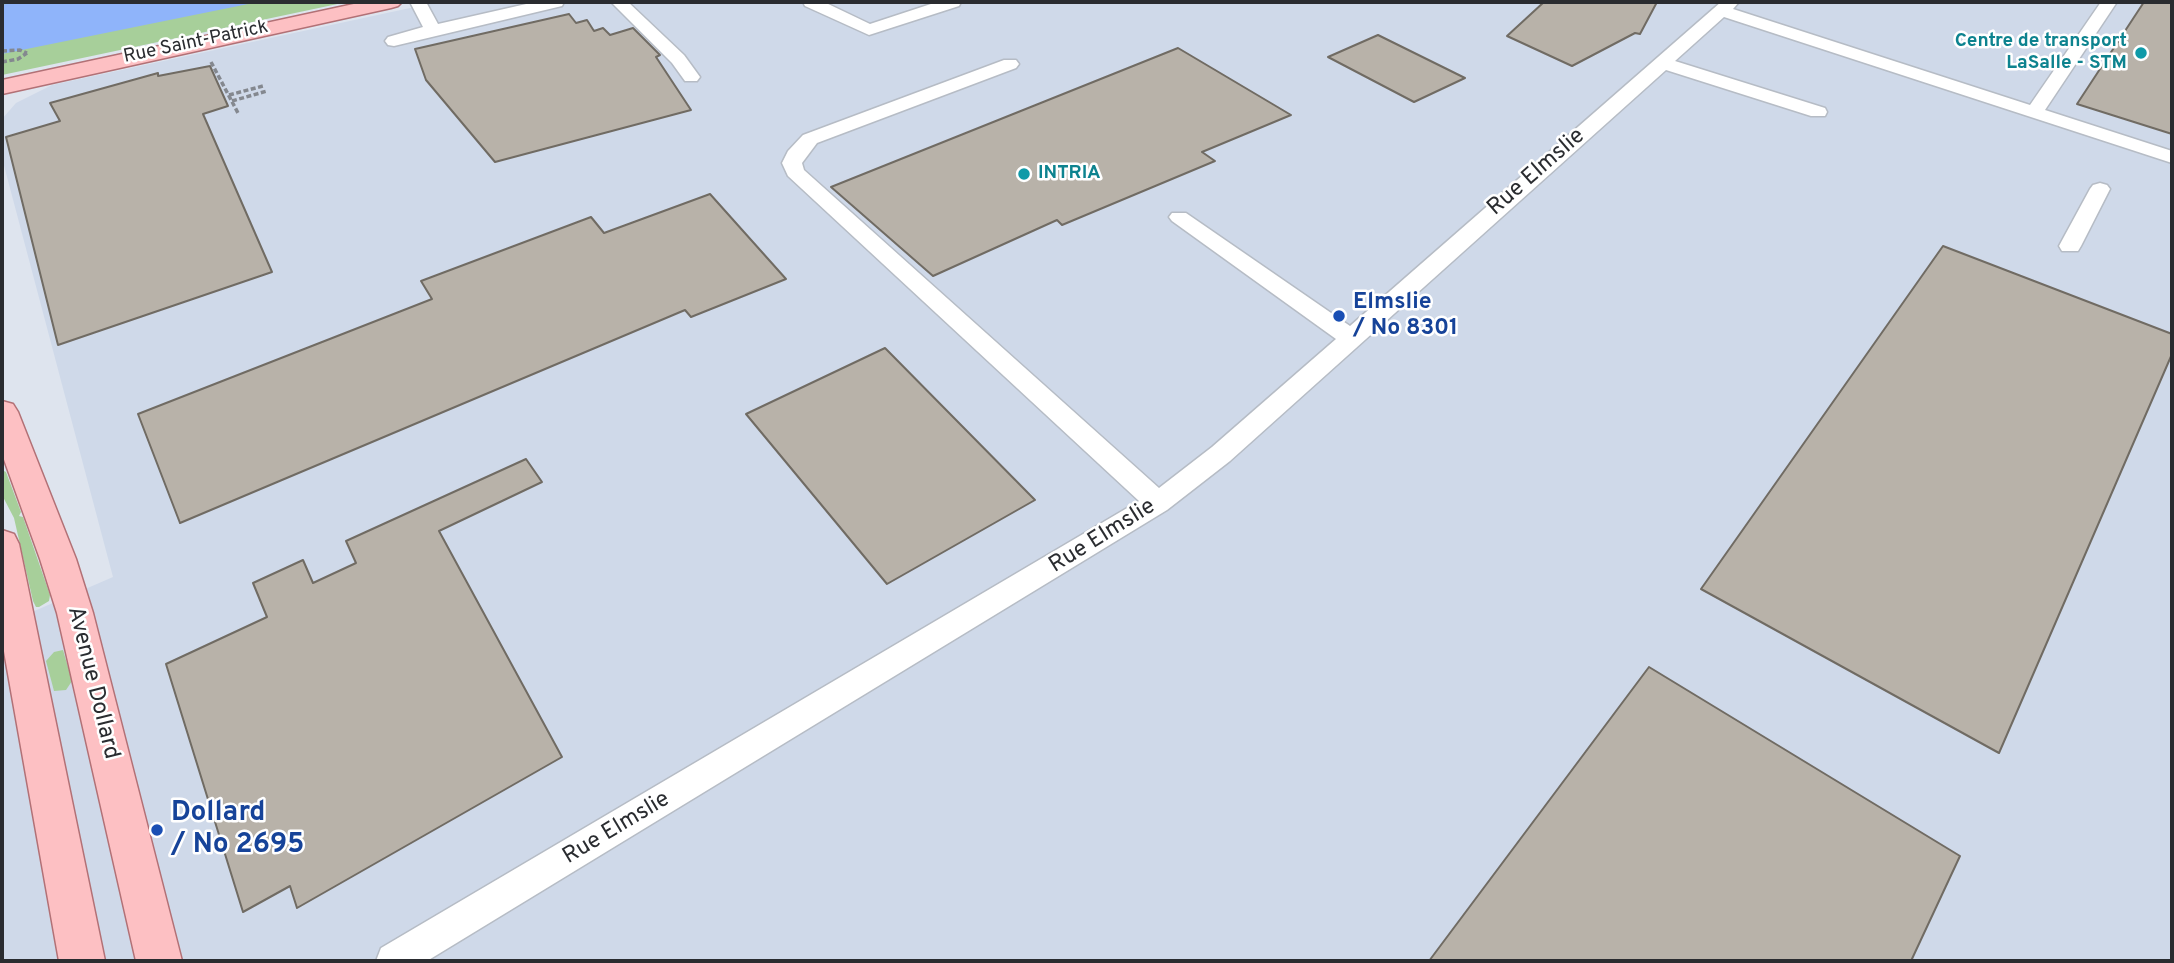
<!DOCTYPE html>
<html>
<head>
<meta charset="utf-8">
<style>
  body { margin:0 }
  #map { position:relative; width:2174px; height:963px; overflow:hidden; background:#dee4ee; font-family:Overpass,sans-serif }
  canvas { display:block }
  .frame { position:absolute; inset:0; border:4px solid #2a2c30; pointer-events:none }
</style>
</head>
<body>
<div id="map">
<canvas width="2174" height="963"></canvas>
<div class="frame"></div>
</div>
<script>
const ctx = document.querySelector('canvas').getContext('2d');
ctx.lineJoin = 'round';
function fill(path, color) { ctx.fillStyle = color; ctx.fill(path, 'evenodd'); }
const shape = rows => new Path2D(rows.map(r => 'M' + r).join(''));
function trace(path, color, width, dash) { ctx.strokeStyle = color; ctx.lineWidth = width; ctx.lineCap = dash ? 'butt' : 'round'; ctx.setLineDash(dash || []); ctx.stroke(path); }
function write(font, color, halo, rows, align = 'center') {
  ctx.font = font + ' Overpass,sans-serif'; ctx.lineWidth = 5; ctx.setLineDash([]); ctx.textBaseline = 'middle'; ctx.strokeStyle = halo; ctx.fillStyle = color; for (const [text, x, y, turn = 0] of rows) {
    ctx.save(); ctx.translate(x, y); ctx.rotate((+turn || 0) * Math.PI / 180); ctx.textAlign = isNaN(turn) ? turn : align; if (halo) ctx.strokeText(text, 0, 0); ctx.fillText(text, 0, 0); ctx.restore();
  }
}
fill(shape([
  [438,2,2172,2,2172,961,2,961,2,625,113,577,2,158,2,119,16,103,52,85]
]), '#cfd9e9');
fill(shape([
  [2,2,347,2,2,75],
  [2,470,6,472,21,512,19,516,23,517,50,595,49,601,39,607,36,607,33,601,14,518,2,495],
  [63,650,72,681,66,690,54,691,46,661,54,652]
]), '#a7cf9a');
fill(shape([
  [14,2,258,2,2,54,2,5]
]), '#8fb4fa');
const building = shape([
  [1544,2,1657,2,1640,34,1635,33,1572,66,1507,36,1544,2],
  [2144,2,2172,2,2172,134,2077,104,2144,2],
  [569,14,576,23,587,20,594,31,603,28,610,35,633,28,660,55,656,57,691,110,495,162,426,80,415,49,569,14],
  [1378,35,1465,78,1414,102,1328,57,1378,35],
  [1178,48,1291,115,1202,152,1215,161,1062,225,1057,220,933,276,831,187,1178,48],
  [210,66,228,106,203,114,272,272,58,345,6,137,60,121,50,103,158,73,158,76,210,66],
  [710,194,786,279,691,317,685,310,180,523,138,414,432,299,421,281,591,217,604,233,710,194],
  [1943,246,2172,334,2172,354,1999,753,1701,589,1943,246],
  [885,348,1035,500,887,584,746,414,885,348],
  [526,459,542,482,439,531,562,757,297,908,290,886,243,912,166,664,267,617,253,583,303,560,313,583,356,563,346,541,526,459],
  [1649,667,1960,856,1911,961,1429,961,1649,667]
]);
fill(building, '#b8b2a9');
trace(building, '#706b63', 2);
const minor = shape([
  [410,2,426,2,438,24,535,2,564,2,562,6,394,46,388,45,385,41,388,37,423,27,410,2],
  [611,2,628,2,684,55,700,77,697,81,685,81,672,63,611,2],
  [803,2,824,2,870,24,937,2,961,2,959,6,869,35,805,6,803,2],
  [1721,2,1739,2,1733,9,2030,105,2101,2,2117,2,2045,110,2172,151,2172,163,1724,17,1675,61,1825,108,1827,112,1825,116,1811,116,1666,70,1230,461,1167,510,427,961,376,961,381,948,1139,501,788,176,782,163,788,151,803,135,1004,60,1016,60,1019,64,1016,68,817,143,802,163,804,170,1159,488,1212,447,1336,339,1172,221,1169,217,1172,213,1186,213,1350,326,1721,2],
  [2100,183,2107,185,2110,189,2081,246,2078,251,2062,251,2059,246,2090,189,2093,185,2100,183]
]);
const major = shape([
  [363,2,402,2,398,6,391,8,2,94,2,80,363,2],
  [2,401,13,404,18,412,76,559,93,613,182,961,136,961,57,613,40,559,2,454,2,401],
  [2,530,14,534,19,544,105,961,59,961,2,640,2,530]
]);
trace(minor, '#b6bcc5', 3);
trace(major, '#b27176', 3);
trace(shape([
  [2,51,20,50,27,53],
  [2,62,18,59,27,53],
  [211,62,238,113],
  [229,95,263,86],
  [232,101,267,91]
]), '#84888f', 3.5, [5, 2.5]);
fill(minor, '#fff');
fill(major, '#fdc0c3');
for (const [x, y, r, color] of [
  [2141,53,7,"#0f9aa8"],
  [1024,174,7,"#0f9aa8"],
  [1339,316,7,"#1a4fb4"],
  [157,830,7,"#1a4fb4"]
]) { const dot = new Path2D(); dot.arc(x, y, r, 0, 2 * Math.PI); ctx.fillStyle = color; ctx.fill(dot); trace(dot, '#fff', 2.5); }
write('bold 19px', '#0d838f', '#fff', [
  ["Centre de transport",2127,42],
  ["LaSalle - STM",2127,64],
  ["INTRIA",1038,174,"left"]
], 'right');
write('19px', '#2a2c30', '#fff', [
  ["Rue Saint-Patrick",196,43,-12]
]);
write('23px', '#2a2c30', '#fff', [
  ["Rue Elmslie",1537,173,-41],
  ["Rue Elmslie",1103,537,-32],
  ["Avenue Dollard",92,683,76],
  ["Rue Elmslie",617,829,-31]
]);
write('bold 23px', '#164399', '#fff', [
  ["Elmslie",1353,303],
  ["/ No 8301",1353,329]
], 'left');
write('bold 28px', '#164399', '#fff', [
  ["Dollard",171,814],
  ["/ No 2695",171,846]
], 'left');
</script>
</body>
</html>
